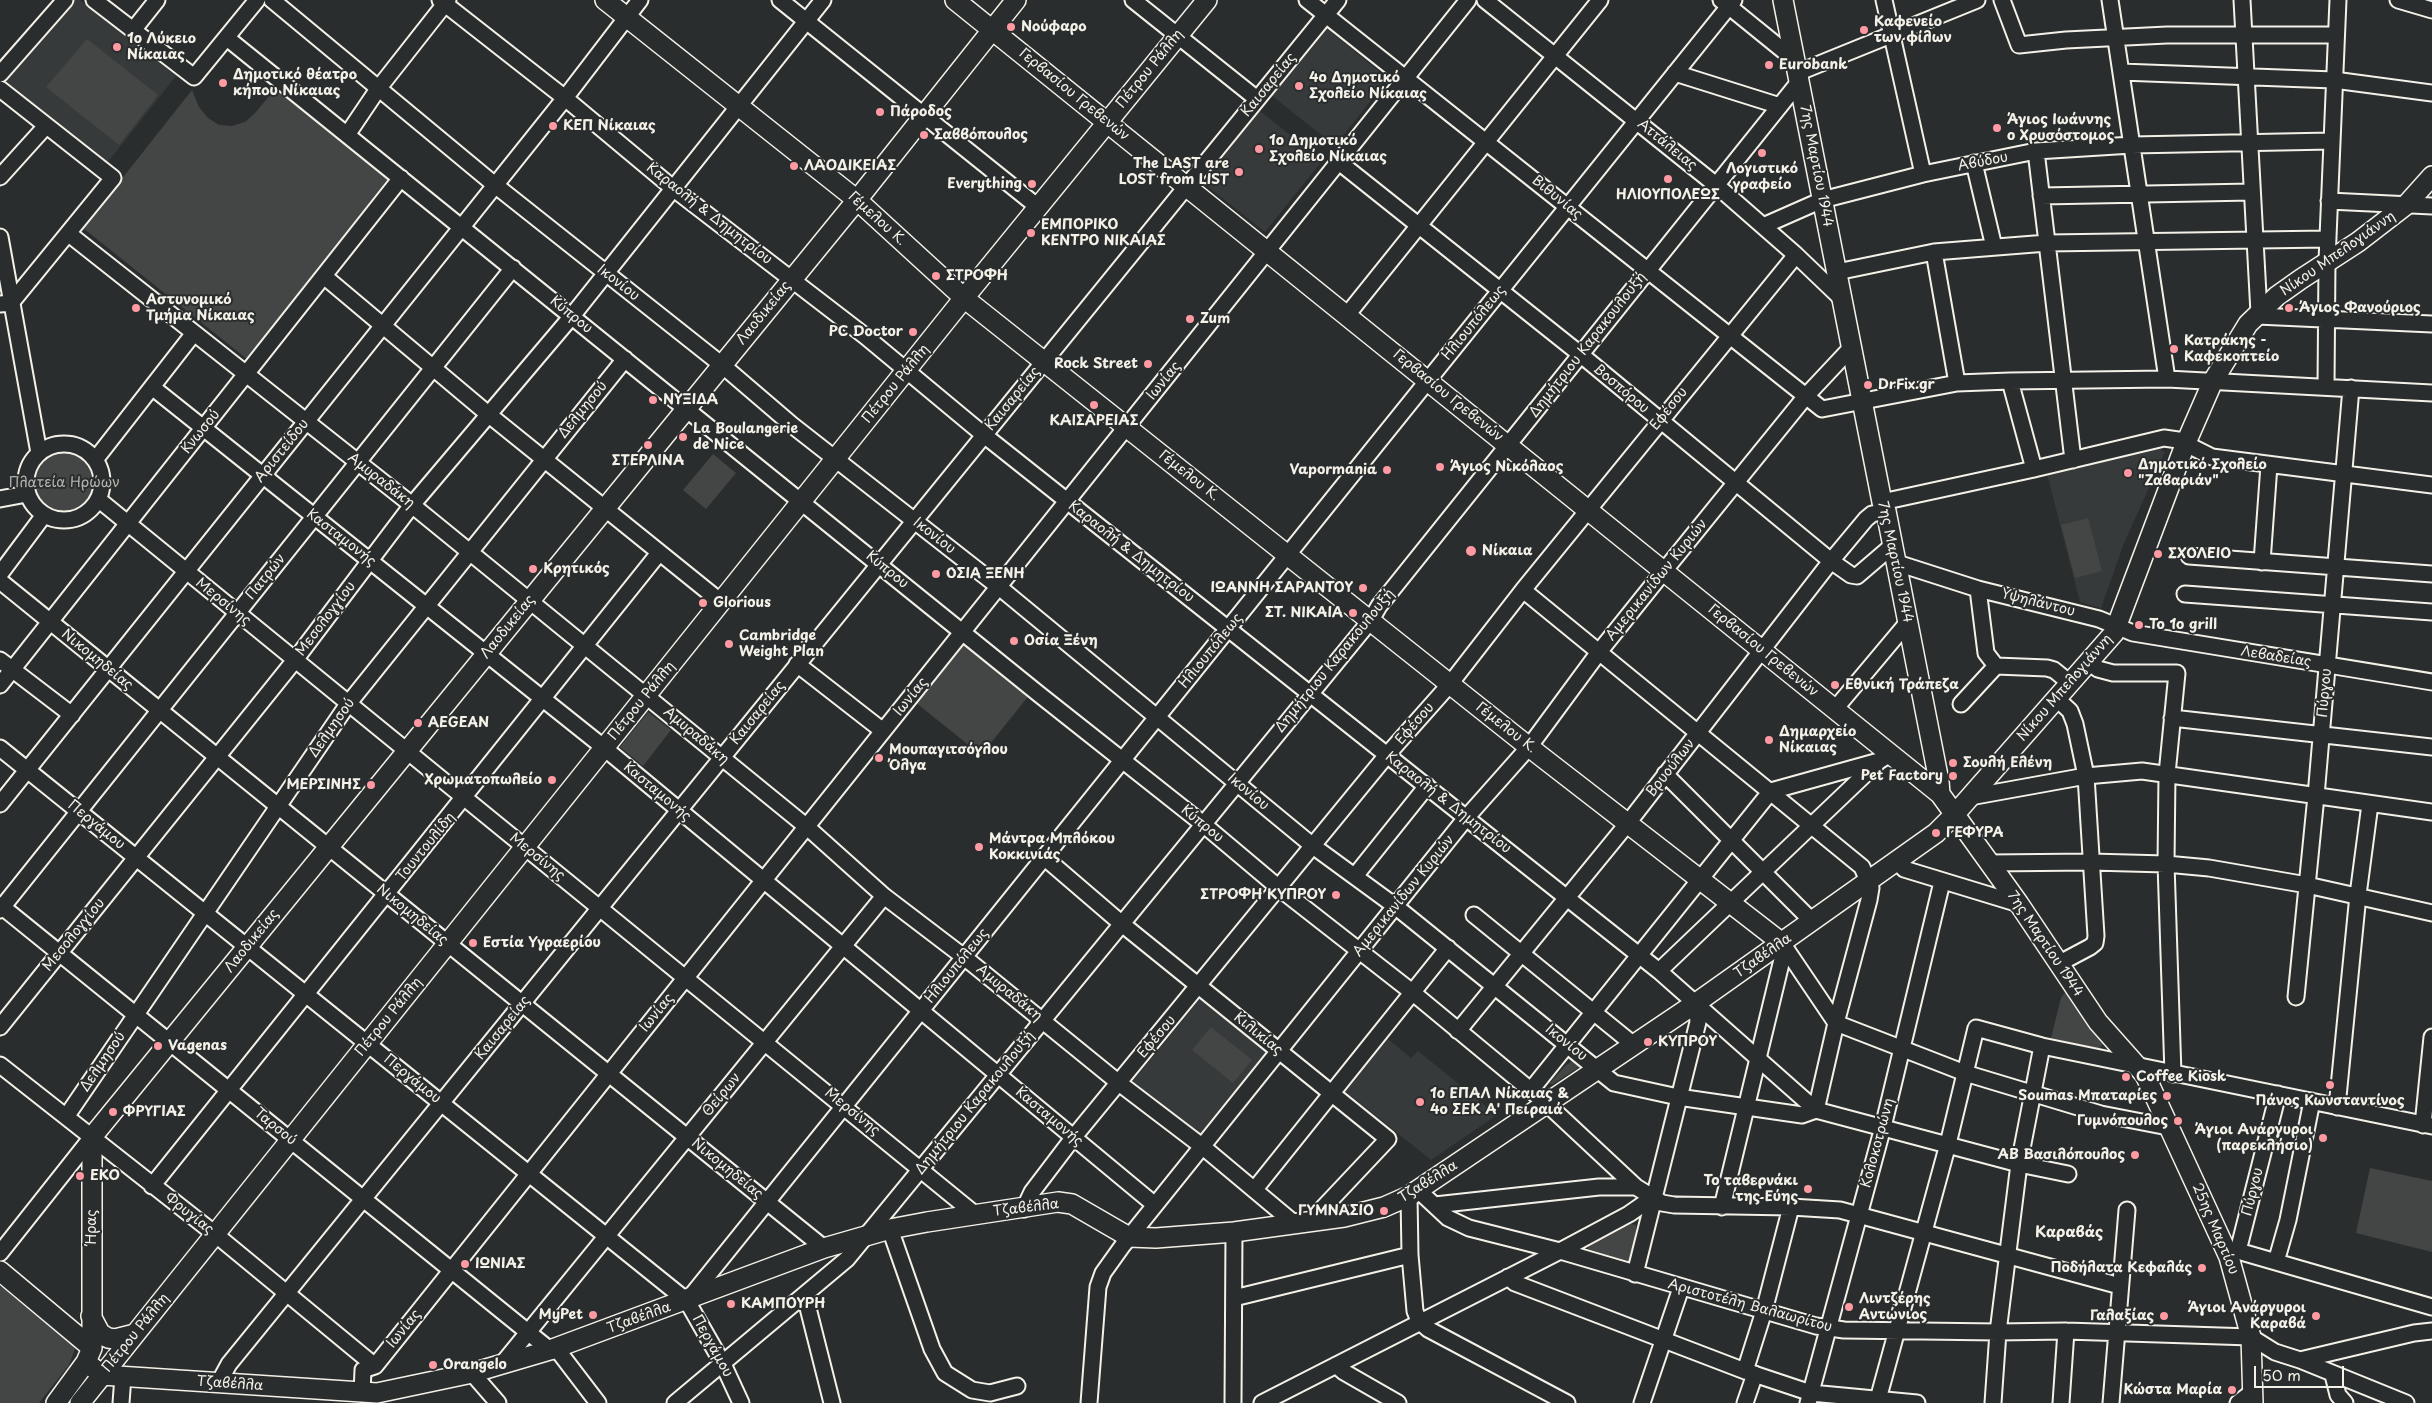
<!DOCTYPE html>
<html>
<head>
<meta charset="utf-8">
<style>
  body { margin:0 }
  #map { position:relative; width:2432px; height:1403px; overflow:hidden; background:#2a2d2e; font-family:"Playpen Sans",sans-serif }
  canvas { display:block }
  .scale { position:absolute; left:2254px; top:1366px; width:90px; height:22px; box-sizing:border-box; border:2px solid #f4f1e8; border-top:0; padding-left:6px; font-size:15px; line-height:18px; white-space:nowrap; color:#f4f1e8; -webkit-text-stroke:4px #2a2d2e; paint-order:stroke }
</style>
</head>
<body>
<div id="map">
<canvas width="2432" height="1403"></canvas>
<div class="scale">50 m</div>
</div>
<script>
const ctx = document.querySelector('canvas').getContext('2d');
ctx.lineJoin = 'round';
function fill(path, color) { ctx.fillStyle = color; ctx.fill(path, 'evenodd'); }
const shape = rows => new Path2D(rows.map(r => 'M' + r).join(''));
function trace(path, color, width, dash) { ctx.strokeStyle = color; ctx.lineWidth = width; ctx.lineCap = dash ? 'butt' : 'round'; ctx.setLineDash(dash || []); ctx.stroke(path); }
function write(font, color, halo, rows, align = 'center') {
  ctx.font = font + ' "Playpen Sans",sans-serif'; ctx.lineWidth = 4; ctx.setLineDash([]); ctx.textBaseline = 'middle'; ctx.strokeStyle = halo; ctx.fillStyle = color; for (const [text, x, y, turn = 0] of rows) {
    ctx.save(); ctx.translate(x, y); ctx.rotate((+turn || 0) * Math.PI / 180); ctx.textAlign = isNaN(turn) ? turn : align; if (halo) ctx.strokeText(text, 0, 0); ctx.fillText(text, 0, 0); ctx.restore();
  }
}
fill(shape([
  [64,0,80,0,176,76,107,163,0,77],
  [1325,27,1388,79,1335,146,1271,95],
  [1259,110,1322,161,1265,232,1202,182],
  [2158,448,2165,452,2124,543,2101,608,2080,602,2047,474],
  [1204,994,1270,1048,1199,1136,1132,1082],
  [1387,1038,1411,1058,1418,1051,1497,1115,1431,1160,1344,1090]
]), '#373a3a');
fill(shape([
  [87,39,158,95,119,145,46,87],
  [275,89,389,177,247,359,83,228,192,90,199,107,208,118,219,125,232,126,245,122,256,112],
  '31 483a33 33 0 1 1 66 0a33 33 0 1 1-66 0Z',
  [713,454,736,473,706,509,683,490],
  [2088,518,2102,571,2075,578,2061,525],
  [965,640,1031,693,981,755,915,702],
  [648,712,671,730,643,766,620,747],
  [2066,991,2103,1044,2098,1050,2051,1038,2061,998],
  [1211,1027,1252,1060,1233,1083,1192,1050],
  [1575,1059,1579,1067,1553,1084,1549,1084,1565,1066],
  [2370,1168,2432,1181,2432,1252,2356,1233],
  [1631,1224,1636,1225,1636,1229,1631,1266,1587,1252,1589,1246],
  [3,1286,71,1342,75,1349,69,1365,39,1403,0,1403,0,1287]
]), '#444645');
const minor = shape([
  [94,0,194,77,257,0],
  [272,0,495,185,722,365,792,425,999,587,1313,846,1395,906,1614,1083,1678,1097,1802,1115,1816,1110,2019,1164,2068,1174],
  [440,0,565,98,674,189,865,336,984,435,1659,971,1816,1110,1836,1023,1869,900,1871,888,1862,867,1523,590],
  [780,0,1038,207],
  [1133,0,1257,99],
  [1307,0,1822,409,1957,383,2010,381,2167,379,2432,393],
  [1485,0,1716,185,1796,255,1842,299],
  [1721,0,1795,60],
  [1884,0,1923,174],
  [2002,0,2019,45,2066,40,2167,35,2336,35],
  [2110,0,2167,379],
  [2242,0,2259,313],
  [2398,0,2432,10],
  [134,29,157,0],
  [227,38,1040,695,1203,824,1279,888,1412,992,1546,1103,1636,1187,1662,1203,1674,1205,1791,1207,1840,1210,2120,1286],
  [2121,72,2334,80,2432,93],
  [1675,73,1780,106],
  [1797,73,1977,0],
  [0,74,65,0],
  [0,89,113,178,11,303,0,304],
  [347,135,378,89,448,0],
  [2036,151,2073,460],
  [1339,162,1580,354,1831,561,1851,575,1857,576,1892,546],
  [1974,163,1994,247],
  [0,177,46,126],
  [2041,196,2252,192],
  [2329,201,2432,206],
  [1763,226,1822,200,1923,174,2036,151,2132,145,2331,141],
  [69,234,412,505,807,827,884,896,964,957,1119,1083,1203,1147,1295,1224],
  [0,237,39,453],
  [1934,252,1957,383],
  [1837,272,1934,252,2047,243,2328,239],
  [325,277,488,414,721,602],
  [1347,315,1600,0],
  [2257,316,2432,324],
  [2010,381,2034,469],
  [152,387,597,742,1155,1205],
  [2326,387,2327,261,2338,0],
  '26 482a38 38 0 1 1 76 0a38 38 0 1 1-76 0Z',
  [95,460,194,333],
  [0,499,27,494],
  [98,499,976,1215],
  [1882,502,2034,469,2164,438,2178,440,2212,457,2432,485],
  [2189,556,2432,574],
  [2262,562,2269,465],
  [1897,563,1978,589,2099,619,2133,633,2432,682],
  [0,574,44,515],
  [0,581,824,1248],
  [1978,589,1986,653,1996,666,2047,668,2054,670,2070,683],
  [2185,594,2432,612],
  [0,660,72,715],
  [2089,662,2098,669,2113,673,2177,673,2167,774,2166,864,2173,1074],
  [797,664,883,731],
  [0,685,401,178],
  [2057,699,2070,711,2075,724,2086,776,2096,936,2095,943,2090,947,2058,964],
  [1961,704,1996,666],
  [1835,709,1908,622],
  [2172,718,2432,747],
  [0,748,687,1301,723,1364,741,1403],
  [1665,774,1812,921],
  [1970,797,2086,776,2142,771,2432,812],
  [0,804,565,98,640,0],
  [1044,857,1122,924,1388,1139,1322,1209,1317,1221],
  [1897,860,1904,869,2019,904],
  [1989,863,2091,862,2166,864,2209,868,2307,885,2432,913],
  [1355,876,1427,786],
  [0,905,550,1350],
  [0,910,513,268],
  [1474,915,1634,1045],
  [1782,943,1836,1023,1965,1073,2101,1114,2168,1127],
  [1659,971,1877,763],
  [2296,997,2316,796,2351,388],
  [0,1027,295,660,412,505,572,316,823,0],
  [1458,1031,1628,823,1831,561,1866,519,1872,514,1886,511],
  [0,1065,215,1234,375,1366],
  [1531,1090,1771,791,1879,761,1890,754],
  [2337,1107,2358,895,2370,804],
  [66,1117,348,704,625,359],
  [2423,1125,2432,1037],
  [152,1186,659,553],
  [1255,1189,1448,948],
  [1418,1190,1448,1218,1469,1228,1560,1251,1816,1326,1844,1330,1998,1332,2066,1331,2251,1337,2275,1352,2300,1360,2406,1403],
  [1409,1196,1410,1255,1415,1311,1419,1321,1428,1329,1567,1403],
  [1435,1205,1599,1187,1636,1187],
  [1722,1207,1785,947],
  [1024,1209,1032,1192,1073,1138,1387,755,1450,684,1523,590,1796,255],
  [890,1229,932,1349,945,1373,972,1390,990,1393,1017,1386],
  [2238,1251,2432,1307],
  [0,1253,92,1137],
  [2231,1256,2238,1251,2278,1094],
  [2276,1262,2288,1220,2312,1101],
  [1635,1274,1698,1022,1696,1003],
  [1508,1277,1515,1283,1745,1371,1811,1393,1917,1403],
  [805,1296,832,1403],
  [1234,1298,1410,1255],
  [688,1300,1734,0],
  [556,1348,598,1403],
  [2300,1360,2414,1333,2432,1331],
  [503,1363,884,896],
  [1336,1365,1344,1372,1398,1403],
  [1745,1371,1764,1311,1791,1207],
  [472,1373,498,1403],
  [2333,1375,2338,1395,2345,1403],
  [221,1383,223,1375,229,1364,1338,0],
  [362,1393,363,1370,375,1366,1468,0],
  [121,1403,123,1376],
  [675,1403,847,1259,1371,620,1379,606,1799,82],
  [1089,1403,1098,1287,1103,1273,1123,1245,1466,818,1529,747,1599,652,1664,571,1806,396,1851,348],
  [1233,1403,1234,1232],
  [1262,1403,1560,1251,1629,1214,1652,1198],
  [1642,1403,1681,1288],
  [1745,1403,1755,1374],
  [1808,1403,1883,1127,1942,882],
  [1877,1403,1948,1144,1976,1028,2042,1046,2432,1126],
  [1993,1403,1998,1332,2019,1164,2042,1046],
  [2061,1403,2066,1331],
  [2111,1403,2127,1210],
  [2238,1403,2251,1393]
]);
const major = shape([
  [605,0,857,200,964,298,1529,747,1782,943],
  [955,0,1940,794,2019,904,2098,1022,2145,1075,2229,1257,2251,1337,2253,1403],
  [1783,0,1882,502,1886,511,1939,781,1940,794],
  [0,1271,92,1348],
  [91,1316,100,1333,108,1338,115,1339,135,1334],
  [86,1362,102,1375,377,1393,472,1373,550,1350,824,1248,890,1229,927,1222,1058,1202,1072,1204,1129,1237,1156,1238,1234,1232,1344,1217,1384,1207,1409,1196,1696,1003,1936,833,1955,814,2114,633,2185,445,2213,381,2248,324,2277,296,2301,279,2358,242,2406,205,2432,176],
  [56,1403,86,1362,92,1348,92,1137,857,200,1016,0],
  [80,1403,964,298,1207,0]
]);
trace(minor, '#f4f1e8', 19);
trace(major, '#f4f1e8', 22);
trace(minor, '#2a2d2e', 15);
trace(major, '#2a2d2e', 19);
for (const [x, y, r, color] of [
  [1011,27,5,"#ff9aa2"],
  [1864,30,5,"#ff9aa2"],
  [117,47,5,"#ff9aa2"],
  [1769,65,5,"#ff9aa2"],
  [223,83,5,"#ff9aa2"],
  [1299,86,5,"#ff9aa2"],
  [880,112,5,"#ff9aa2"],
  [553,126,5,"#ff9aa2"],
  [1997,128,5,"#ff9aa2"],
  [924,135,5,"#ff9aa2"],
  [1259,149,5,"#ff9aa2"],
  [1762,153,5,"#ff9aa2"],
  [794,166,5,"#ff9aa2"],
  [1239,172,5,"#ff9aa2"],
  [1668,179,5,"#ff9aa2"],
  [1032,184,5,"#ff9aa2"],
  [1031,233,5,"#ff9aa2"],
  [936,276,5,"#ff9aa2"],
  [136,308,5,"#ff9aa2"],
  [2289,308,5,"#ff9aa2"],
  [1190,319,5,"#ff9aa2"],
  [913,332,5,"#ff9aa2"],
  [2174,349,5,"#ff9aa2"],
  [1148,364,5,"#ff9aa2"],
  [1868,385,5,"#ff9aa2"],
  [653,400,5,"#ff9aa2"],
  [1094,405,5,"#ff9aa2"],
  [683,437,5,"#ff9aa2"],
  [648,445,5,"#ff9aa2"],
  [1440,467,5,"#ff9aa2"],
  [1387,470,5,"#ff9aa2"],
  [2128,473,5,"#ff9aa2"],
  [1471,551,6,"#ff9aa2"],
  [2158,554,5,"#ff9aa2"],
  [533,569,5,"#ff9aa2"],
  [936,574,5,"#ff9aa2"],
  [1363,588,5,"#ff9aa2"],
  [703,603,5,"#ff9aa2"],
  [1353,613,5,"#ff9aa2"],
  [2139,625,5,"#ff9aa2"],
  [1014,641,5,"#ff9aa2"],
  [729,644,5,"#ff9aa2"],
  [1835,685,5,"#ff9aa2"],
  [418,723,5,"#ff9aa2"],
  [1769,740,5,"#ff9aa2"],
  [879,758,5,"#ff9aa2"],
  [1953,763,5,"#ff9aa2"],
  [1953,776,5,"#ff9aa2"],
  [552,780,5,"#ff9aa2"],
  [371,785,5,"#ff9aa2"],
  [1936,833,5,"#ff9aa2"],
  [979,847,5,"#ff9aa2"],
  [1336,895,5,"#ff9aa2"],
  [473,943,5,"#ff9aa2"],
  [1648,1042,5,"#ff9aa2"],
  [158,1046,5,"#ff9aa2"],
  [2126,1077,5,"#ff9aa2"],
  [2330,1085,5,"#ff9aa2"],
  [2167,1096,5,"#ff9aa2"],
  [1420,1102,5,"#ff9aa2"],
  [113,1112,5,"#ff9aa2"],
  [2178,1121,5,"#ff9aa2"],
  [2323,1138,5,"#ff9aa2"],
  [2135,1155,5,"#ff9aa2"],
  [80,1176,5,"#ff9aa2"],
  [1808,1189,5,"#ff9aa2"],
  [1384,1211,5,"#ff9aa2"],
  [465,1264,5,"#ff9aa2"],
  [2202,1268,5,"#ff9aa2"],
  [731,1304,5,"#ff9aa2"],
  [1849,1307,5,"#ff9aa2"],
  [593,1315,5,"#ff9aa2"],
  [2164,1316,5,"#ff9aa2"],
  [2316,1316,5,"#ff9aa2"],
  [433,1365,5,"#ff9aa2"],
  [2232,1390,5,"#ff9aa2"]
]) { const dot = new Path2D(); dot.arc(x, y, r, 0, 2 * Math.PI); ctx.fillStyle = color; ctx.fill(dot); trace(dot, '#2a2d2e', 2); }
write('bold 14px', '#f4f1e8', '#2a2d2e', [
  ["Καφενείο",1874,22],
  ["των φίλων",1874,38],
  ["Νούφαρο",1021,27],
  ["1ο Λύκειο",127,39],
  ["Νίκαιας",127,55],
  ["Eurobank",1779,65],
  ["Δημοτικό θέατρο",233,75],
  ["κήπου Νίκαιας",233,91],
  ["4ο Δημοτικό",1309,78],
  ["Σχολείο Νίκαιας",1309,94],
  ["Πάροδος",890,112],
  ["Άγιος Ιωάννης",2007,120],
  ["ο Χρυσόστομος",2007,136],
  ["ΚΕΠ Νίκαιας",563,126],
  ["Σαββόπουλος",934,135],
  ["1ο Δημοτικό",1269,141],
  ["Σχολείο Νίκαιας",1269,157],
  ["The LAST are",1229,164,"right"],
  ["LOST from LIST",1229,180,"right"],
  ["ΛΑΟΔΙΚΕΙΑΣ",804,166],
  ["Λογιστικό",1762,169,"center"],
  ["γραφείο",1762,185,"center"],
  ["Everything",1022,184,"right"],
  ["ΗΛΙΟΥΠΟΛΕΩΣ",1668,195,"center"],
  ["ΕΜΠΟΡΙΚΟ",1041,225],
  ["ΚΕΝΤΡΟ ΝΙΚΑΙΑΣ",1041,241],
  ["ΣΤΡΟΦΗ",946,276],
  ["Αστυνομικό",146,300],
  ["Τμήμα Νίκαιας",146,316],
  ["Άγιος Φανούριος",2299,308],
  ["Zum",1200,319],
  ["PC Doctor",903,332,"right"],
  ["Κατράκης -",2184,341],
  ["Καφεκοπτείο",2184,357],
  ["Rock Street",1138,364,"right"],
  ["DrFix.gr",1878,385],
  ["ΝΥΞΙΔΑ",663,400],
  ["ΚΑΙΣΑΡΕΙΑΣ",1094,421,"center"],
  ["La Boulangerie",693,429],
  ["de Nice",693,445],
  ["ΣΤΕΡΛΙΝΑ",648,461,"center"],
  ["Δημοτικό Σχολείο",2138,465],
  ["\"Ζαβαριάν\"",2138,481],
  ["Άγιος Νικόλαος",1450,467],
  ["Vapormania",1377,470,"right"],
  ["Νίκαια",1482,551],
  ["ΣΧΟΛΕΙΟ",2168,554],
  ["Κρητικός",543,569],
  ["ΟΣΙΑ ΞΕΝΗ",946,574],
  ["ΙΩΆΝΝΗ ΣΑΡΑΝΤΟΥ",1353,588,"right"],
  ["Glorious",713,603],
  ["ΣΤ. ΝΙΚΑΙΑ",1343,613,"right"],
  ["Το 1ο grill",2149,625],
  ["Cambridge",739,636],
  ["Weight Plan",739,652],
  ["Οσία Ξένη",1024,641],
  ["Εθνική Τράπεζα",1845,685],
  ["AEGEAN",428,723],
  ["Δημαρχείο",1779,732],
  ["Νίκαιας",1779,748],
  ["Μουπαγιτσόγλου",889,750],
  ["Όλγα",889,766],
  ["Σουλή Ελένη",1963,763],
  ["Pet Factory",1943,776,"right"],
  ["Χρωματοπωλείο",542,780,"right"],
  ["ΜΕΡΣΙΝΗΣ",361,785,"right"],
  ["ΓΕΦΥΡΑ",1946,833],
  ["Μάντρα Μπλόκου",989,839],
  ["Κοκκινιάς",989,855],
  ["ΣΤΡΟΦΗ ΚΥΠΡΟΥ",1326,895,"right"],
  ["Εστία Υγραερίου",483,943],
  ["ΚΥΠΡΟΥ",1658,1042],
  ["Vagenas",168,1046],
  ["Coffee Kiosk",2136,1077],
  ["1ο ΕΠΑΛ Νίκαιας &",1430,1094],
  ["4ο ΣΕΚ Α' Πειραιά",1430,1110],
  ["Soumas Μπαταρίες",2157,1096,"right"],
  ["Πάνος Κωνσταντίνος",2330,1101,"center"],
  ["ΦΡΥΓΙΑΣ",123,1112],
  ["Γυμνόπουλος",2168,1121,"right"],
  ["Άγιοι Ανάργυροι",2313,1130,"right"],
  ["(παρεκλήσιο)",2313,1146,"right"],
  ["ΑΒ Βασιλόπουλος",2125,1155,"right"],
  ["EKO",90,1176],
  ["Το ταβερνάκι",1798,1181,"right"],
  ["της Εύης",1798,1197,"right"],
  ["ΓΥΜΝΑΣΙΟ",1374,1211,"right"],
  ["ΙΩΝΙΑΣ",475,1264],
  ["Ποδήλατα Κεφαλάς",2192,1268,"right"],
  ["Λιντζέρης",1859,1299],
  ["Αντώνιος",1859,1315],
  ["KAΜΠΟΥΡΗ",741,1304],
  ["Άγιοι Ανάργυροι",2306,1308,"right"],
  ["Καραβά",2306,1324,"right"],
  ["MyPet",583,1315,"right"],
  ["Γαλαξίας",2154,1316,"right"],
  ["Orangelo",443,1365],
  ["Κώστα Μαρία",2222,1390,"right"]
], 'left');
write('14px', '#f4f1e8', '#2a2d2e', [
  ["Πέτρου Ράλλη",1150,69,-51],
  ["Καισαρείας",1269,85,-51],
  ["Γερβασίου Γρεβενών",1074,95,39],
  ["Αττάλειας",1667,145,39],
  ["Αβύδου",1983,162,-11],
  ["7ης Μαρτίου 1944",1816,166,79],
  ["Βιθυνίας",1557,198,39],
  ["Καραολή & Δημητρίου",709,214,38],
  ["Γέμελου Κ.",877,219,42],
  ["Νίκου Μπελογιάννη",2338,254,-35],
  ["Ικονίου",618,283,38],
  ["Λαοδικείας",764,313,-51],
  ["Κύπρου",571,315,39],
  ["Ηλιουπόλεως",1474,323,-51],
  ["Δημήτριου Καρακουλουξή",1588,345,-52],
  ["Ιωνίας",1164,381,-51],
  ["Πέτρου Ράλλη",896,384,-51],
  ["Βοσπόρου",1621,389,40],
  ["Γερβασίου Γρεβενών",1448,396,39],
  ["Καισαρείας",1013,399,-51],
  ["Εφέσου",1669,409,-51],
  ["Δελμησού",583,410,-51],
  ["Κνωσού",201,432,-51],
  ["Αριστείδου",282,451,-51],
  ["Γέμελου Κ.",1189,476,38],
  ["Αμυραδάκη",381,481,38],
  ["Ικονίου",934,536,38],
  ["Κασταμονής",341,538,38],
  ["Καραολή & Δημητρίου",1131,552,38],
  ["7ης Μαρτίου 1944",1895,562,78],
  ["Κύπρου",887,570,39],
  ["Πατρών",266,577,-51],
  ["Αμερικανίδων Κυριών",1657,580,-51],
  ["Μερσίνης",223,602,39],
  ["Υψηλάντου",2038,603,14],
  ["Μεσολογγίου",326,619,-53],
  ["Λαοδικείας",508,627,-51],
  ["Ηλιουπόλεως",1211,651,-51],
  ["Γερβασίου Γρεβενών",1763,651,39],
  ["Λεβαδείας",2276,657,9],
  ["Νικομηδείας",97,660,39],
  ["Δημήτριου Καρακουλουξή",1335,661,-51],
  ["Νίκου Μπελογιάννη",2065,688,-49],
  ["Πύργου",2325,693,-85],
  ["Ιωνίας",911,697,-51],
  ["Πέτρου Ράλλη",642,701,-51],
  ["Καισαρείας",758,713,-51],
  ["Εφέσου",1415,724,-49],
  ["Δελμησού",332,728,-55],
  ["Γέμελου Κ.",1506,728,38],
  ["Αμυραδάκη",696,736,40],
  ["Βρυούλων",1671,768,-52],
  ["Κασταμονής",657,792,40],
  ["Ικονίου",1248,792,40],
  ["Καραολή & Δημητρίου",1448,803,38],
  ["Κύπρου",1202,824,39],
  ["Περγάμου",96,825,39],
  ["Τουντουλίδη",426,847,-51],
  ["Μερσίνης",537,857,39],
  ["Αμερικανίδων Κυριών",1404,896,-51],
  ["Νικομηδείας",412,915,39],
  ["Μεσολογγίου",74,935,-51],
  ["Λαοδικείας",252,941,-51],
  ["7ης Μαρτίου 1944",2045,944,56],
  ["Τζαβέλλα",1763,956,-35],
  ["Ηλιουπόλεως",957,966,-51],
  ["Αμυραδάκη",1009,993,39],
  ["Ιωνίας",657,1013,-51],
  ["Πέτρου Ράλλη",389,1017,-51],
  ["Καισαρείας",503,1028,-51],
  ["Κιλικίας",1258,1034,39],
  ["Εφέσου",1157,1037,-50],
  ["Ικονίου",1566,1043,39],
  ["Δελμησού",103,1062,-56],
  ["Περγάμου",412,1079,39],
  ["Θείρων",722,1095,-51],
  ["Δημήτριου Καρακουλουξή",975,1103,-51],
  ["Μερσίνης",852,1112,39],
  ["Κασταμονής",1049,1117,40],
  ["Ταρσού",275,1127,39],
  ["Κολοκοτρώνη",1878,1143,-75],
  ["Νικομηδείας",727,1169,39],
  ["Τζαβέλλα",1428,1182,-32],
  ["Πύργου",2253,1192,-76],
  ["Τζαβέλλα",1026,1208,-7],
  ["Φρυγίας",189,1214,38],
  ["Ήρας",92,1227,-90],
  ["25ης Μαρτίου",2215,1229,67],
  ["Αριστοτέλη Βαλαωρίτου",1750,1306,15],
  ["Τζαβέλλα",639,1318,-20],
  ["Ιωνίας",404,1329,-51],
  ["Πέτρου Ράλλη",136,1333,-51],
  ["Περγάμου",712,1346,61],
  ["Τζαβέλλα",230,1384,4]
]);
write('14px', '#b6b5af', '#2a2d2e', [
  ["Πλατεία Ηρώων",64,483]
]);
write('bold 15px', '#f4f1e8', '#2a2d2e', [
  ["Καραβάς",2069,1233]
]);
</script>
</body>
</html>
